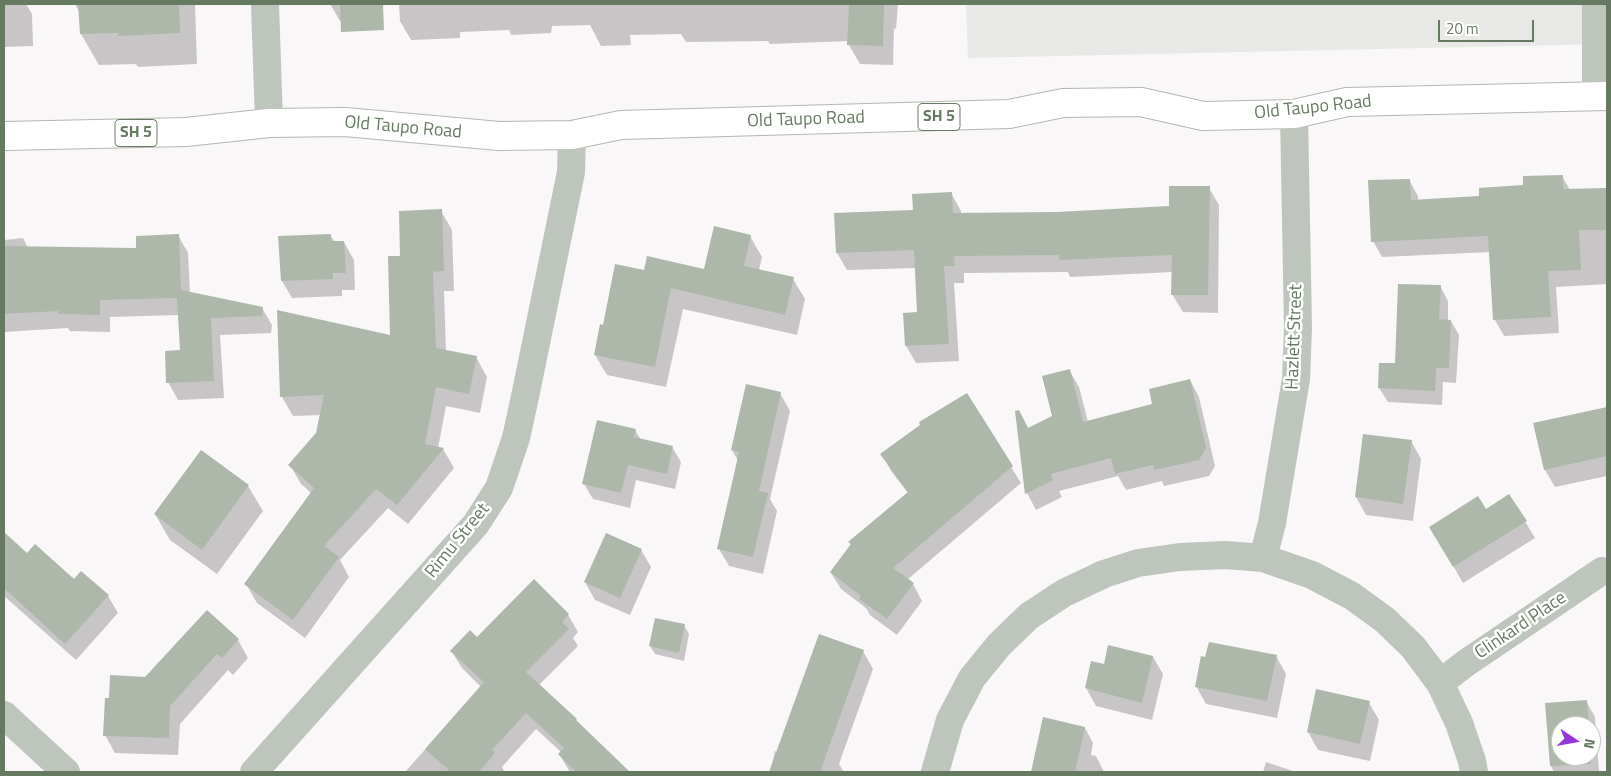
<!DOCTYPE html>
<html>
<head>
<meta charset="utf-8">
<style>
  body { margin:0 }
  #map { position:relative; width:1611px; height:776px; overflow:hidden; background:#f9f7f8; font-family:"Titillium Web",sans-serif }
  canvas { display:block }
  .frame { position:absolute; inset:0; border:5px solid #667a61; pointer-events:none }
  .north { position:absolute; left:1551px; top:716px; width:50px; height:50px; box-sizing:border-box; background:#fff; border:1px solid #c2cac0; border-radius:50%; rotate:102deg; font-size:14px; font-weight:700; line-height:20px; text-align:center; color:#667a61 }
  .north::after { content:''; display:block; margin:auto; width:18px; height:22px; background:#9436d9; clip-path:polygon(50% 0,100% 100%,50% 72%,0 100%) }
  .scale { position:absolute; left:1438px; top:20px; width:96px; height:22px; box-sizing:border-box; border:2px solid #667a61; border-top:0; padding-left:6px; font-size:15px; line-height:18px; white-space:nowrap; color:#667a61; -webkit-text-stroke:4px #fff; paint-order:stroke }
</style>
</head>
<body>
<div id="map">
<canvas width="1611" height="776"></canvas>
<div class="frame"></div>
<div class="north">N</div>
<div class="scale">20 m</div>
</div>
<script>
const ctx = document.querySelector('canvas').getContext('2d');
ctx.lineJoin = 'round';
function fill(path, color) { ctx.fillStyle = color; ctx.fill(path, 'evenodd'); }
const shape = rows => new Path2D(rows.map(r => 'M' + r).join(''));
function trace(path, color, width, dash) { ctx.strokeStyle = color; ctx.lineWidth = width; ctx.lineCap = dash ? 'butt' : 'round'; ctx.setLineDash(dash || []); ctx.stroke(path); }
function write(font, color, halo, rows, align = 'center') {
  ctx.font = font + ' "Titillium Web",sans-serif'; ctx.lineWidth = 5; ctx.setLineDash([]); ctx.textBaseline = 'middle'; ctx.strokeStyle = halo; ctx.fillStyle = color; for (const [text, x, y, turn = 0] of rows) {
    ctx.save(); ctx.translate(x, y); ctx.rotate((+turn || 0) * Math.PI / 180); ctx.textAlign = isNaN(turn) ? turn : align; if (halo) ctx.strokeText(text, 0, 0); ctx.fillText(text, 0, 0); ctx.restore();
  }
}
fill(shape([
  [966,4,1607,4,1607,44,968,58]
]), '#e8e8e6');
fill(shape([
  [4,4,26,4,32,14,33,46,4,47],
  [75,4,195,4,197,64,138,67,136,64,99,65,81,34,80,13],
  [330,4,361,4,362,20,340,21],
  [399,4,898,4,896,29,894,28,893,65,860,64,849,45,849,41,770,44,768,41,686,42,681,34,630,35,631,45,601,46,590,25,552,26,551,33,511,35,509,30,460,32,460,38,411,40,400,21],
  [1562,176,1570,190,1607,189,1607,284,1556,287,1559,333,1504,336,1495,320,1491,252,1382,257,1373,241,1409,180,1418,196,1418,201,1481,197],
  [1209,188,1219,205,1218,313,1183,312,1172,294,1173,272,1070,277,1068,272,964,273,964,283,954,283,959,361,916,363,906,346,918,313,916,268,847,270,837,253,951,193,961,211,961,214,1057,213,1170,208],
  [441,211,452,230,454,291,444,291,446,351,476,357,487,377,480,413,446,406,438,448,443,449,454,468,408,524,388,508,340,560,349,577,305,638,257,603,246,584,312,494,301,484,290,465,317,434,321,415,293,416,282,397,391,336,402,257],
  [178,235,188,253,190,293,262,308,272,325,271,333,220,335,224,398,178,400,168,382,181,352,179,315,110,317,110,332,70,331,68,328,4,332,4,240,23,238,28,248,137,249],
  [330,235,335,242,344,242,354,260,355,290,342,290,342,296,292,298,282,281],
  [750,236,762,257,759,270,793,279,805,299,797,335,683,309,666,387,607,375,595,355,604,326,645,271,705,270],
  [1440,286,1448,301,1448,321,1451,321,1459,335,1456,383,1443,382,1442,405,1388,402,1379,388,1396,365],
  [1069,370,1079,387,1088,422,1153,405,1190,380,1199,397,1215,466,1209,476,1164,486,1162,481,1126,490,1118,476,1059,491,1062,497,1036,510,1027,493,1017,412,1029,429,1053,417],
  [780,393,790,411,770,499,777,511,763,574,729,566,719,549,738,461,732,450],
  [966,395,1021,483,907,580,913,584,922,601,897,635,870,615,866,608,841,589,831,573,852,545,850,542,908,493,891,471,882,454],
  [1607,408,1607,476,1555,487,1545,470,1535,424],
  [635,430,641,440,672,447,681,462,675,489,636,480,630,508,593,499,584,484],
  [1411,441,1421,459,1413,521,1366,515,1356,497],
  [202,451,248,486,263,511,217,574,170,540,155,514],
  [1509,495,1535,538,1463,583,1440,543],
  [9,539,27,555,74,581,108,596,118,613,76,660,4,596,4,544],
  [641,550,651,567,630,615,595,600,585,582],
  [534,581,568,615,578,632,573,638,578,646,539,685,576,720,579,724,622,767,625,772,570,772,559,754,561,752,536,729,502,767,504,771,503,772,405,772,481,687,462,668,452,652,477,638],
  [207,611,238,640,248,658,233,675,228,670,180,724,178,755,115,753,105,735,110,699,145,678],
  [684,625,689,634,684,661,655,654,650,646],
  [863,651,873,669,839,764,844,772,770,772,775,751,777,752],
  [1276,656,1286,674,1277,718,1206,704,1196,686,1206,658],
  [1153,657,1163,674,1152,720,1096,706,1086,688,1105,666],
  [1586,701,1595,717,1599,772,1554,772,1551,766,1547,704],
  [1561,726,1591,726,1591,756,1561,756],
  [1369,703,1379,720,1370,761,1318,750,1308,732],
  [1044,719,1085,728,1093,743,1091,755,1096,756,1104,772,1032,772],
  [1266,762,1293,771,1293,772,1263,772]
]), '#0003');
fill(shape([
  [78,4,179,4,180,33,118,36,118,33,80,34],
  [340,4,383,4,384,30,341,32],
  [849,4,884,4,883,46,847,45],
  [1563,175,1563,189,1607,188,1607,230,1579,230,1581,270,1548,271,1551,317,1493,320,1488,236,1371,242,1368,180,1410,179,1411,200,1479,196,1479,188,1523,185,1523,176],
  [1169,186,1210,186,1208,295,1171,295,1172,255,1059,260,1059,255,954,256,955,266,944,266,949,344,905,346,903,313,917,312,914,250,836,253,834,213,913,210,912,194,952,192,953,213,1057,212,1169,206],
  [442,209,444,271,433,272,436,348,477,356,469,394,436,387,425,444,444,448,397,505,376,489,324,546,339,557,293,620,244,584,314,488,288,465,316,433,324,395,280,397,277,310,390,335,388,256,400,256,399,211],
  [714,226,751,235,744,266,794,277,785,315,671,288,655,367,594,355,600,324,603,325,615,264,644,270,647,256,704,269],
  [179,234,181,290,263,307,262,316,211,318,214,381,166,383,165,351,180,350,177,298,100,300,100,315,58,314,58,311,4,314,4,246,136,248,136,236],
  [331,234,331,241,344,241,346,273,333,273,333,279,281,281,278,236],
  [1398,284,1441,285,1439,319,1451,320,1449,368,1436,368,1435,391,1378,388,1379,363,1395,363],
  [1070,369,1083,422,1152,404,1149,389,1190,379,1206,448,1199,460,1154,470,1153,465,1115,474,1111,458,1051,474,1053,480,1025,494,1015,411,1019,410,1028,428,1052,416,1042,376],
  [746,384,781,392,759,491,768,493,753,557,717,549,739,452,731,450],
  [967,393,1013,466,893,568,914,583,887,619,859,599,861,596,830,572,851,544,848,542,908,492,880,454,920,425,919,422],
  [1607,407,1607,456,1544,470,1533,423],
  [597,420,636,429,634,437,673,446,667,474,628,465,621,493,582,484],
  [1363,434,1412,440,1403,504,1355,497],
  [201,450,249,485,202,550,154,514],
  [1509,494,1527,521,1453,567,1429,527,1478,496,1486,509],
  [4,532,27,553,35,544,74,579,81,571,109,595,65,644,4,588],
  [606,533,642,549,620,598,584,582],
  [534,579,569,614,562,622,569,629,526,672,577,719,576,720,630,772,576,772,558,754,564,748,526,713,492,750,495,753,479,772,451,772,425,749,484,682,450,651,470,630,477,637],
  [207,610,239,639,222,658,217,654,170,706,169,738,103,736,105,698,109,698,110,675,145,677],
  [655,618,685,624,679,653,649,646],
  [819,634,864,650,820,772,769,772],
  [1209,642,1277,655,1267,701,1195,687,1201,656,1205,657],
  [1108,645,1153,656,1142,703,1085,688,1091,661,1104,664],
  [1316,689,1370,701,1360,744,1307,732],
  [1587,700,1589,726,1561,726,1561,756,1591,756,1591,764,1550,766,1545,703],
  [1043,717,1085,727,1075,772,1031,772]
]), '#adb7aa');
const highway = shape([
  [4,136,186,132,269,123,345,122,499,136,572,135,621,125,1009,114,1063,103,1141,102,1203,116,1294,114,1347,102,1607,96]
]);
trace(highway, '#b2b8b0', 30);
trace(shape([
  [265,4,269,123],
  [1596,4,1596,96],
  [1263,558,1272,523,1296,379,1298,328,1294,114],
  [1440,683,1466,663,1602,571],
  [4,715,66,772],
  [254,772,476,524,499,488,516,438,526,392,571,172,572,135],
  [935,772,950,720,972,678,999,645,1029,616,1064,593,1104,574,1138,563,1180,557,1226,555,1263,558,1312,575,1352,596,1385,620,1413,647,1440,683,1459,723,1472,761,1474,772]
]), '#bec5bc', 28);
trace(highway, '#fff', 28);
for (const [x, y, w] of [
  [939,117,42],
  [136,133,42]
]) { const box = new Path2D(); box.roundRect(x - w / 2, y - 13.5, w, 27, 4); ctx.fillStyle = '#fff'; ctx.fill(box); trace(box, '#667a61', 1); }
write('bold 16px', '#667a61', null, [
  ["SH 5",939,117],
  ["SH 5",136,133]
]);
write('18px', '#667a61', '#fff', [
  ["Old Taupo Road",1313,108,-6],
  ["Old Taupo Road",806,120,-2],
  ["Old Taupo Road",403,128,5],
  ["Hazlett Street",1295,337,-88],
  ["Rimu Street",458,541,-51],
  ["Clinkard Place",1521,626,-34]
]);
</script>
</body>
</html>
